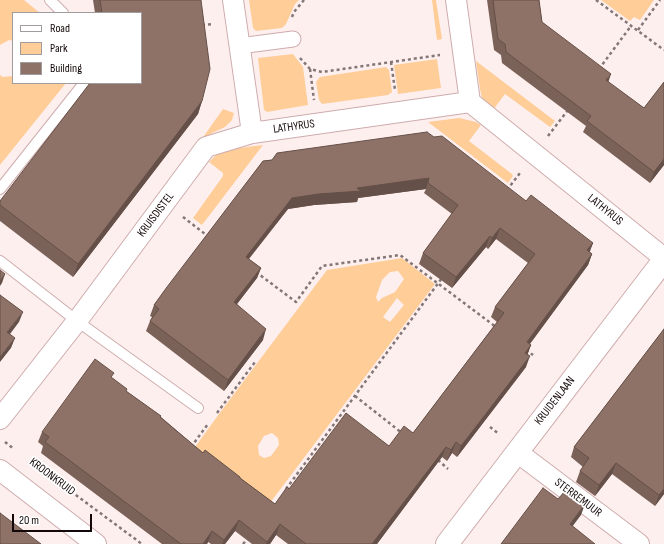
<!DOCTYPE html>
<html>
<head>
<meta charset="utf-8">
<style>
  body { margin:0 }
  #map { position:relative; width:664px; height:544px; overflow:hidden; background:#feefef; font-family:"Sofia Sans Condensed",sans-serif }
  canvas { display:block }
  .legend { position:absolute; left:12px; top:12px; width:130px; height:72px; box-sizing:border-box; background:#fff; border:1px solid #a19c9d; margin:0; padding:5px 7px; list-style:none; font-size:12px; color:#130809 }
  .legend li { display:flex; align-items:center; gap:8px; height:20px }
  .legend b { width:20px; border:1px solid #a19c9d }
  .scale { position:absolute; left:12px; top:514px; width:80px; height:18px; box-sizing:border-box; border:2px solid #130809; border-top:0; padding-left:5px; font-size:12px; line-height:14px; white-space:nowrap; color:#130809; -webkit-text-stroke:3px #fff; paint-order:stroke }
</style>
</head>
<body>
<div id="map">
<canvas width="664" height="544"></canvas>
<ul class="legend">
<li><b style="height:5px;background:#fff"></b>Road</li>
<li><b style="height:11px;background:#fecd98"></b>Park</li>
<li><b style="height:11px;background:#8f7267"></b>Building</li>
</ul>
<div class="scale">20 m</div>
</div>
<script>
const ctx = document.querySelector('canvas').getContext('2d');
ctx.lineJoin = 'round';
function fill(path, color) { ctx.fillStyle = color; ctx.fill(path, 'evenodd'); }
const shape = rows => new Path2D(rows.map(r => 'M' + r).join(''));
function trace(path, color, width, dash) { ctx.strokeStyle = color; ctx.lineWidth = width; ctx.lineCap = dash ? 'butt' : 'round'; ctx.setLineDash(dash || []); ctx.stroke(path); }
function write(font, color, halo, rows, align = 'center') {
  ctx.font = font + ' "Sofia Sans Condensed",sans-serif'; ctx.lineWidth = 3.5; ctx.setLineDash([]); ctx.textBaseline = 'middle'; ctx.strokeStyle = halo; ctx.fillStyle = color; for (const [text, x, y, turn = 0] of rows) {
    ctx.save(); ctx.translate(x, y); ctx.rotate((+turn || 0) * Math.PI / 180); ctx.textAlign = isNaN(turn) ? turn : align; if (halo) ctx.strokeText(text, 0, 0); ctx.fillText(text, 0, 0); ctx.restore();
  }
}
fill(shape([
  [0,0,24,0,40,13,13,13,13,41,9,40,0,45],
  [249,0,299,0,295,4,286,24,282,28,256,31,253,28],
  [432,0,436,0,442,39,437,40],
  [601,0,654,0,640,20,634,17,630,21],
  [293,54,303,67,308,105,267,112,264,110,258,58],
  [437,59,441,88,398,94,394,65],
  [476,61,555,121,550,127,505,94,493,110,488,106,482,98,480,89],
  [386,67,389,70,392,92,388,95,322,104,319,100,316,82,320,77],
  [0,75,3,77,13,76,13,83,66,83,0,165],
  [223,109,234,113,232,120,225,127,212,133,199,143],
  [459,118,476,122,481,125,469,141,512,174,513,176,508,183,428,122],
  [263,145,202,225,193,218,223,176,223,173,209,162,217,154,231,149],
  [402,258,435,284,270,503,195,447,219,414,327,270],
  [398,271,404,279,395,292,382,298,378,302,376,297,382,280,390,272],
  [397,298,404,305,390,322,383,317],
  [272,433,278,438,279,445,271,456,264,458,259,455,258,446,264,436]
]), '#fecd98');
const service = shape([
  [50,0,63,13],
  [0,189,84,83],
  [0,261,77,321,198,408]
]);
const pedestrian = shape([
  [239,46,293,39]
]);
const minor = shape([
  [233,0,252,133],
  [470,102,664,258],
  [0,419,77,321,206,147,252,133,470,102,456,0],
  [517,452,639,544],
  [0,470,96,544]
]);
const tertiary = shape([
  [447,544,664,260]
]);
trace(service, '#ceacad', 12);
trace(pedestrian, '#ceacad', 17);
trace(minor, '#ceacad', 22);
trace(tertiary, '#ceacad', 24);
trace(shape([
  [596,0,664,50],
  [292,17,294,12,304,0],
  [202,25,213,24],
  [638,30,660,0],
  [300,58,310,69,322,72,440,55],
  [391,62,395,90],
  [310,69,314,100],
  [599,69,631,26],
  [548,136,568,110],
  [507,190,520,173],
  [183,217,209,237],
  [256,272,296,302,322,266,400,255,496,327],
  [526,350,533,355],
  [355,396,402,433],
  [217,413,255,362],
  [490,427,499,434],
  [5,442,14,449],
  [191,447,208,424],
  [438,460,448,469],
  [42,470,142,544],
  [286,489,442,278],
  [243,544,249,537]
]), '#837677', 2.5, [3, 3]);
trace(service, '#fff', 10);
trace(pedestrian, '#fff', 15);
trace(minor, '#fff', 20);
trace(tertiary, '#fff', 22);
fill(shape([
  [93,0,201,0,202,101,198,114,73,277,0,221,0,201,141,83,141,13,95,13],
  [487,0,539,0,542,22,608,82,644,108,664,82,664,165,650,183,583,132,586,126,502,63,501,55,494,50],
  [434,137,526,201,593,243,589,252,592,254,588,265,530,344,531,345,527,354,526,367,457,457,452,453,447,461,442,457,377,544,288,544,276,535,270,544,252,544,235,531,225,544,211,544,208,542,207,544,162,544,41,453,43,446,38,442,42,432,112,378,126,391,161,416,161,417,203,453,240,478,275,504,289,489,389,446,413,433,497,322,491,317,495,307,528,263,496,239,488,249,486,247,452,288,419,264,423,253,452,214,424,193,426,189,358,198,357,202,314,205,288,209,249,259,261,268,257,278,237,304,263,340,224,391,146,331,150,321,152,317,150,316,154,305,263,161],
  [664,329,664,494,655,506,612,474,595,496,576,482,580,471,583,467,571,457,574,447]
]), '#7b6259');
fill(shape([
  [611,74,607,86,606,80],
  [202,101,198,114,73,277,78,264],
  [664,159,664,165,650,183,654,172],
  [429,178,426,189,358,198,357,202,314,205,288,209,242,267,246,257,292,198,357,188],
  [500,228,496,239,488,249,492,238],
  [490,236,486,247,452,288,456,277],
  [593,243,589,254,587,250],
  [592,254,588,265,523,353,527,342],
  [261,268,257,278,230,313,234,302],
  [5,274,2,283,0,286,0,281],
  [23,312,19,322,4,342,7,332],
  [266,329,263,340,224,391,228,380],
  [15,338,11,348,0,362,0,357],
  [531,345,527,356,525,353],
  [530,356,526,367,457,457,461,446],
  [456,442,452,453,447,461,451,450],
  [446,447,442,457,377,544,372,544],
  [616,463,612,474,595,496,599,485],
  [664,489,664,494,655,506,659,495],
  [585,504,581,515,566,535,570,524],
  [239,520,235,531,225,544,222,544,224,540],
  [280,524,276,535,270,544,266,544,267,542],
  [212,531,208,542,207,544,203,544]
]), '#645048');
const building = shape([
  [100,0,201,0,210,69,202,101,78,264,0,205,0,201,90,83,141,83,141,13,102,13,100,0],
  [493,0,539,0,542,22,611,74,606,80,644,108,664,82,664,159,654,172,587,121,591,116,506,52,505,44,498,39,493,0],
  [427,132,434,137,442,136,526,201,531,195,593,243,587,250,592,254,527,342,531,345,525,353,530,356,485,415,461,446,456,442,451,450,446,447,372,544,306,544,280,524,267,542,239,520,224,540,212,531,203,544,181,544,45,442,49,437,42,432,95,359,114,373,111,377,127,389,126,391,161,416,160,417,203,453,205,450,240,477,240,478,275,504,287,487,289,489,346,413,389,446,404,426,413,433,504,313,495,307,535,254,500,228,492,238,490,236,456,277,423,253,458,205,428,183,429,178,357,188,361,191,318,194,292,198,246,257,261,268,234,302,266,329,228,380,150,321,159,309,154,305,167,287,263,161,272,160,277,153,427,132],
  [0,270,5,274,0,281,0,270],
  [0,295,23,312,7,332,15,338,0,357,0,295],
  [664,329,664,489,659,495,616,463,599,485,580,471,589,458,574,447,664,329],
  [543,488,558,499,566,490,585,504,570,524,595,544,501,544,543,488],
  [0,513,41,544,0,544,0,513]
]);
fill(building, '#8f7267');
trace(building, '#645048', 1);
write('12px', '#130809', '#fff', [
  ["LATHYRUS",294,127,-8],
  ["LATHYRUS",605,210,39],
  ["KRUISDISTEL",156,215,-53],
  ["KRUIDENLAAN",555,401,-52],
  ["KROONKRUID",52,477,37],
  ["STERREMUUR",578,498,37]
]);
</script>
</body>
</html>
